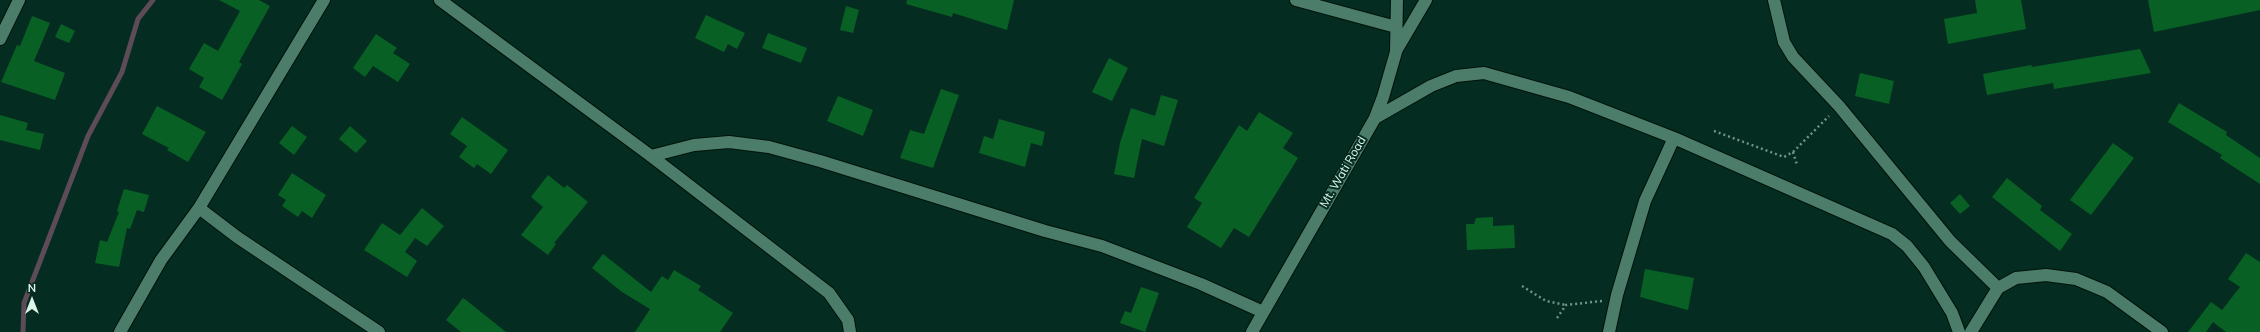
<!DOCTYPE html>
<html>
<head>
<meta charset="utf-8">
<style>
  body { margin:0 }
  #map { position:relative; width:2260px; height:332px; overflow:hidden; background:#052c20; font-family:Mulish,sans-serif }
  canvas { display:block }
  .north { position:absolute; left:12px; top:280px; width:40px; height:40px; -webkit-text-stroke:3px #052c20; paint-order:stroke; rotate:0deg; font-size:11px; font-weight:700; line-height:16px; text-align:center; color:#dcf6eb }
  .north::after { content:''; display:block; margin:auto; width:14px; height:18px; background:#dcf6eb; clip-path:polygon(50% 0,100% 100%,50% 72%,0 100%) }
</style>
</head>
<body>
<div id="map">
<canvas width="2260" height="332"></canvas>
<div class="north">N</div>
</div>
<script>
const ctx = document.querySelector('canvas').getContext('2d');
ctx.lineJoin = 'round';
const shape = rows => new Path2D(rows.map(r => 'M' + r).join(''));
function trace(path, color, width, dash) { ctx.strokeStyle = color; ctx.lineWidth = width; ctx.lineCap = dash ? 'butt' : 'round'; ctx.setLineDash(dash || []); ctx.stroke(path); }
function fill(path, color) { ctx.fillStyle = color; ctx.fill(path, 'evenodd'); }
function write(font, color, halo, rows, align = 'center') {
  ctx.font = font + ' Mulish,sans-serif'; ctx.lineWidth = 4; ctx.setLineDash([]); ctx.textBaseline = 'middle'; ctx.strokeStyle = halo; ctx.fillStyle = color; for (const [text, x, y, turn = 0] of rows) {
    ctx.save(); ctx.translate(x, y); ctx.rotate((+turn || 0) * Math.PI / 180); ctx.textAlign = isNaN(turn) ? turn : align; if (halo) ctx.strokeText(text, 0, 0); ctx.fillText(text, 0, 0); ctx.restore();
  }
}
trace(shape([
  [23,332,24,303,88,136,122,72,138,19,153,0]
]), '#5d4b57', 5);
fill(shape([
  [219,0,259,0,270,6,239,62,242,64,222,100,199,87,204,78,189,69,204,43,218,51,240,11],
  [907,0,1014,0,1007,30,953,13,952,17,906,4],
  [1975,0,2021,0,2026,29,1948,44,1944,19,1977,13],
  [2148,0,2260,0,2260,10,2154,32],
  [846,6,859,10,853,33,840,30],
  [706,15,745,33,737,49,728,44,724,52,695,38],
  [32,16,50,23,34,61,65,73,55,100,1,82,17,45,20,46],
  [61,24,75,31,69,43,55,37],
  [768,33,807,48,801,63,762,48],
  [376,34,397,48,393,53,410,64,398,82,373,66,365,77,353,68],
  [2140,49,2151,73,2054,89,2053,83,1987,95,1983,74,2031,65,2032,67],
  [1109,58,1128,68,1112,101,1092,92],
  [1860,73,1894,81,1889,104,1855,96],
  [941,89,959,95,933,168,900,158,910,130,924,134],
  [1161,95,1178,100,1164,146,1142,139,1134,178,1114,174,1120,143,1131,108,1155,116],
  [838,96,873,110,863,136,827,121],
  [2179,103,2227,132,2226,135,2260,158,2260,184,2220,158,2222,155,2168,122],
  [157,106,206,132,188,162,167,150,169,148,142,134],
  [1259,112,1293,133,1283,148,1298,158,1249,237,1234,228,1221,248,1187,227,1202,203,1194,198,1239,125,1247,131],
  [0,115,28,123,26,130,44,134,40,150,0,140],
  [462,117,508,150,491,174,477,164,474,168,459,157,467,146,450,134],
  [999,119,1045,132,1042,146,1031,143,1025,167,979,153,984,136,993,139],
  [292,126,307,137,294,155,279,143],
  [350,126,367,141,356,153,339,139],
  [2113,143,2134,158,2091,215,2070,200],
  [292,173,326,195,312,218,302,211,298,217,282,206,286,200,278,195],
  [548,175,564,188,567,185,588,202,554,243,556,244,548,255,521,235,543,207,531,197],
  [2007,178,2042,206,2040,210,2072,234,2060,251,1992,197],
  [124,189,149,195,144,212,137,210,130,229,127,228,119,267,95,263,100,240,107,242,119,212,117,211],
  [1960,194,1970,206,1960,214,1950,203],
  [422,208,444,226,427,246,415,238,405,252,417,261,407,277,364,250,382,223,400,235],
  [1493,217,1493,226,1514,225,1515,248,1467,250,1466,224,1474,224,1476,218],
  [2246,253,2260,262,2260,332,2226,332,2213,322,2206,332,2188,332,2211,302,2222,310,2240,287,2228,279],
  [603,254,651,292,662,276,668,280,674,270,701,286,698,290,733,313,720,332,635,332,650,309,622,292,592,268],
  [1645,269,1694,278,1688,310,1640,297],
  [1141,287,1159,293,1145,332,1120,323,1125,311,1131,313],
  [463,298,466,300,506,332,461,332,446,320]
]), '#096024');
const street = shape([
  [440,0,651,156,829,293,848,320,850,332],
  [1296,0,1396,27],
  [1774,0,1784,42,1793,57,1839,106,1950,241,1998,288],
  [0,39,19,0],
  [1396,51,1426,0],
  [1375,118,1431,86,1456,76,1484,73,1569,97,1674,138,1892,234,1907,246,1924,267,1952,313,1959,332],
  [651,156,694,145,729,142,769,147,820,161,1045,231,1102,246,1201,284,1263,312],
  [199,208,237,237,379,332],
  [120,332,161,260,199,208,324,0],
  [1252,332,1375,118,1383,97,1396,52,1397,0],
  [1609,332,1617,295,1645,201,1674,138],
  [1971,332,1998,288,2016,278,2046,275,2076,279,2107,292,2162,332]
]);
trace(street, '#00130b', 14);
trace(shape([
  [1714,131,1784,157,1793,152,1829,116],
  [1793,152,1797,165],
  [1522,286,1546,301,1566,305],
  [1557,318,1566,305,1602,301]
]), '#739388', 2.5, [2, 3]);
trace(street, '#4c7d6a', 12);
write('12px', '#dcf6eb', '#052c20', [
  ["Mt. Wati Road",1343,172,-60]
]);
</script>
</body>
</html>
